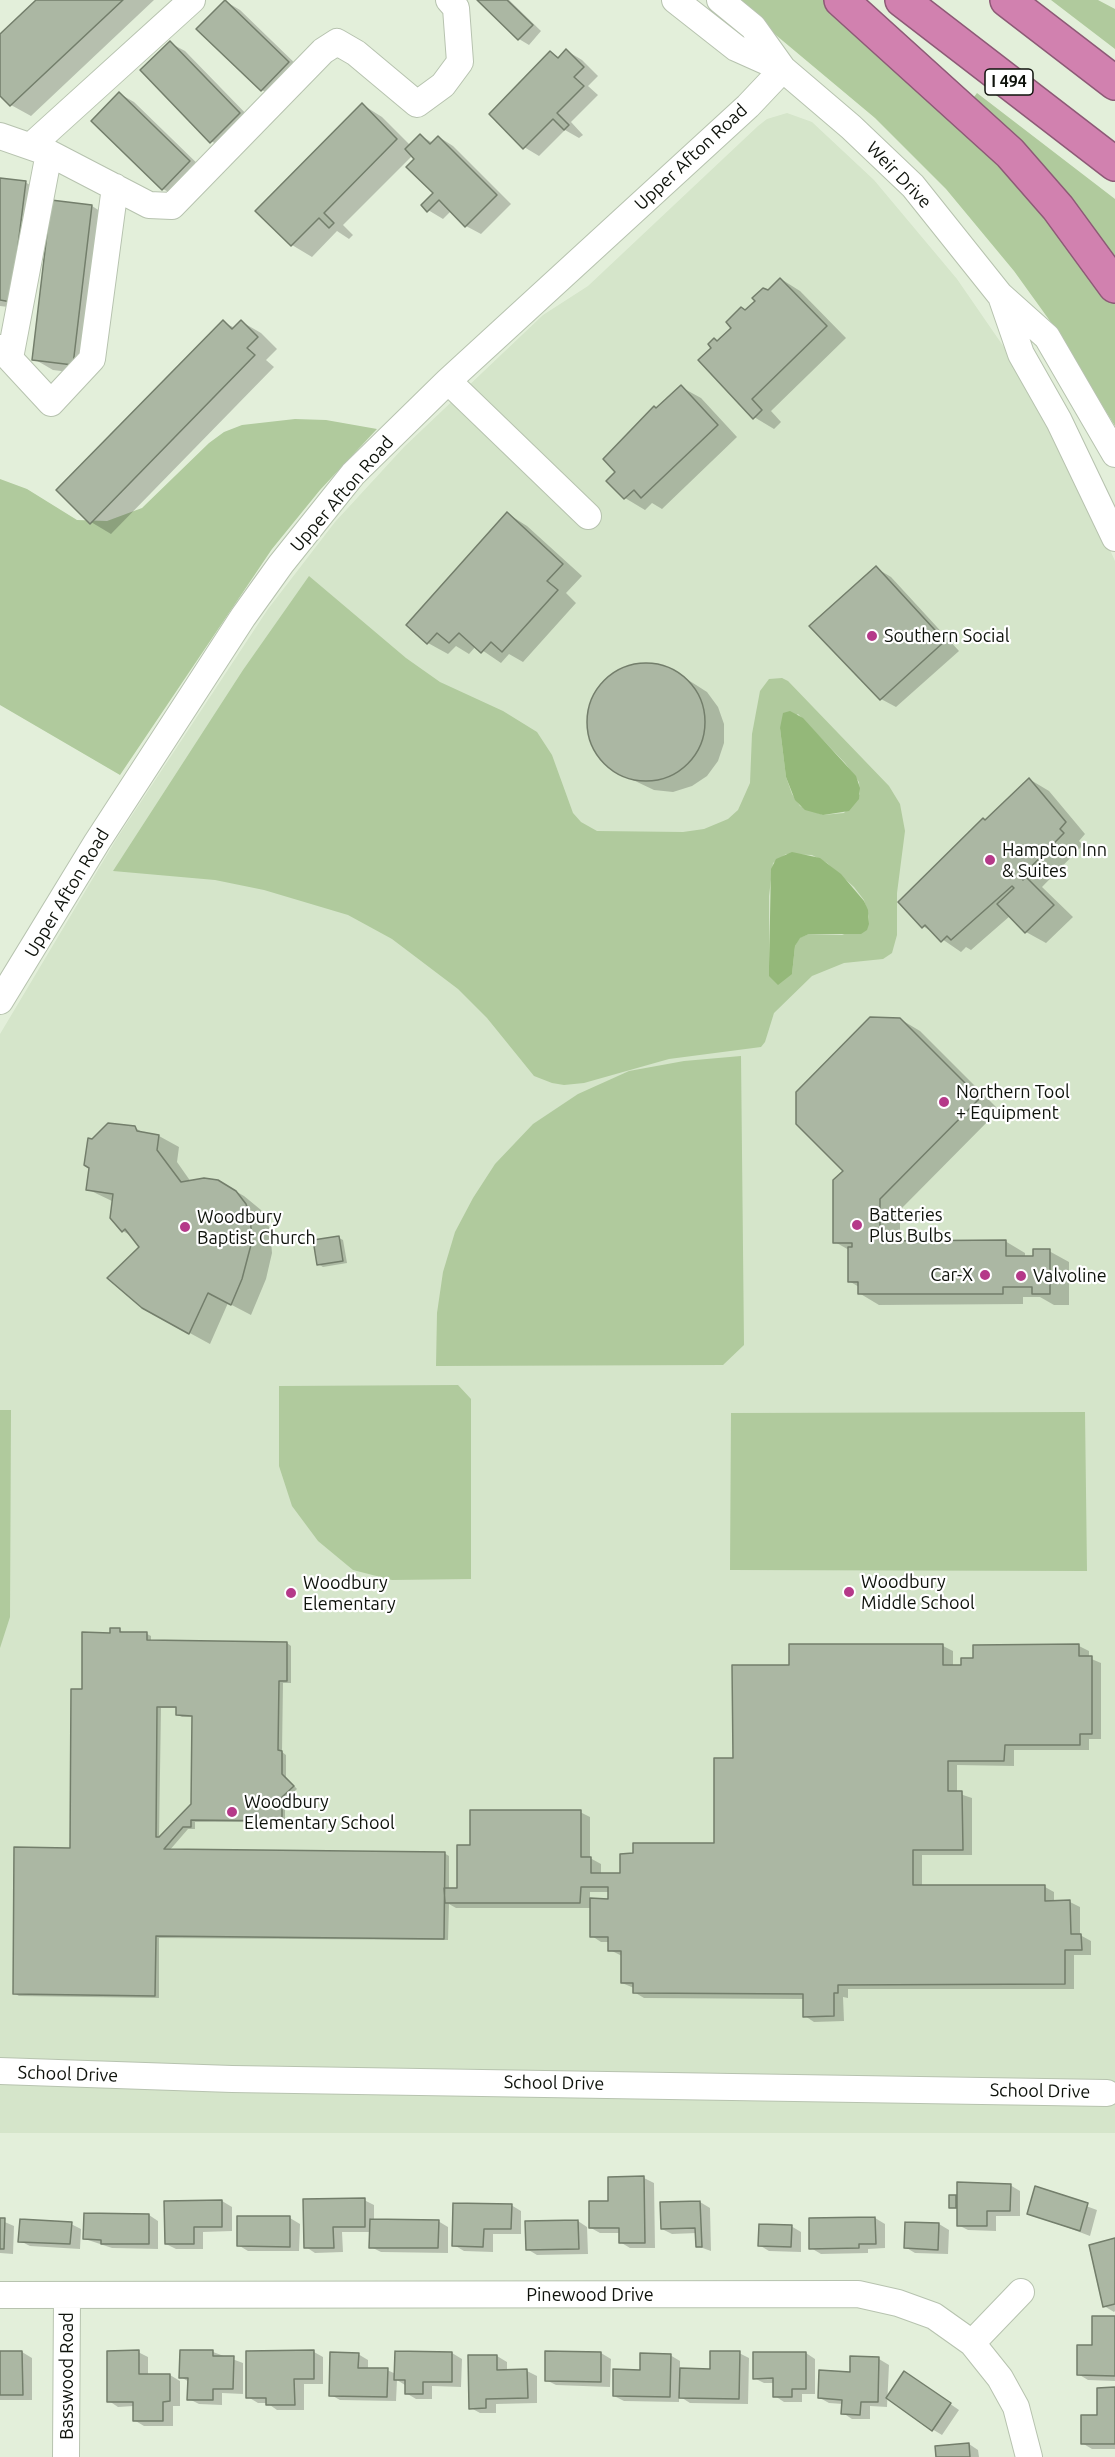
<!DOCTYPE html>
<html>
<head>
<meta charset="utf-8">
<style>
  body { margin:0 }
  canvas { display:block; background:#e3efda }
</style>
</head>
<body>
<canvas width="1115" height="2457"></canvas>
<script>
const ctx = document.querySelector('canvas').getContext('2d');
ctx.lineJoin = 'round';
function fill(path, color) { ctx.fillStyle = color; ctx.fill(path, 'evenodd'); }
const shape = rows => new Path2D(rows.map(r => 'M' + r).join(''));
function trace(path, color, width, dash) { ctx.strokeStyle = color; ctx.lineWidth = width; ctx.lineCap = dash ? 'butt' : 'round'; ctx.setLineDash(dash || []); ctx.stroke(path); }
function write(font, color, halo, rows, align = 'center') {
  ctx.font = font + ' Ubuntu,sans-serif'; ctx.lineWidth = 4.5; ctx.setLineDash([]); ctx.textBaseline = 'middle'; ctx.strokeStyle = halo; ctx.fillStyle = color; for (const [text, x, y, turn = 0] of rows) {
    ctx.save(); ctx.translate(x, y); ctx.rotate((+turn || 0) * Math.PI / 180); ctx.textAlign = isNaN(turn) ? turn : align; if (halo) ctx.strokeText(text, 0, 0); ctx.fillText(text, 0, 0); ctx.restore();
  }
}
fill(shape([
  [787,113,812,122,874,180,957,279,1008,353,1075,473,1115,561,1115,2133,0,2133,0,1034,117,838,268,609,335,522,404,447,543,315,588,286,758,126,767,119]
]), '#d5e5ca');
fill(shape([
  [734,0,830,0,940,99,1084,257,1115,303,1115,426,1050,321,1014,271,946,189,875,118],
  [1051,0,1098,0,1115,9,1115,49],
  [977,93,1115,199,1115,269,970,102],
  [295,419,326,420,377,429,320,490,272,549,120,775,0,705,0,479,27,489,77,520,107,521,142,508,209,443,224,432,242,425],
  [309,576,406,658,440,682,503,711,537,732,552,755,573,813,581,822,597,831,683,832,704,829,728,819,738,810,750,783,752,734,760,691,769,679,782,678,788,681,889,786,900,804,905,831,897,893,897,935,892,953,883,959,844,963,812,976,774,1013,765,1042,761,1047,669,1059,584,1083,564,1085,552,1083,534,1076,487,1018,458,989,392,939,348,915,264,890,215,880,113,871,243,670],
  [798,714,845,763,859,782,860,794,844,813,823,815,800,806,792,794,786,777,780,728],
  [786,854,812,855,827,863,854,887,864,900,869,917,869,924,842,935,809,934,799,938,795,946,792,974,769,966,769,896,773,863],
  [741,1056,744,1345,723,1365,436,1366,437,1313,443,1272,455,1232,473,1198,495,1164,533,1124,578,1094,629,1071,684,1061],
  [458,1385,471,1399,471,1579,392,1580,353,1570,318,1541,292,1506,279,1466,279,1386],
  [0,1410,11,1410,10,1617,0,1648],
  [1085,1412,1087,1571,730,1570,731,1413]
]), '#b0ca9d');
fill(shape([
  [790,711,803,718,856,776,860,788,859,799,849,811,823,815,805,810,795,800,786,777,780,728,783,713],
  [792,852,820,858,841,874,864,901,868,910,869,924,867,930,861,934,809,934,800,938,795,946,792,974,778,985,769,976,769,966,771,869,776,859]
]), '#94b879');
fill(shape([
  [38,0,154,0,31,116,11,105,0,93,0,36],
  [479,0,509,0,541,31,529,45,519,39],
  [225,1,240,10,303,71,277,99,262,90],
  [170,43,185,51,254,122,226,150,211,141],
  [567,51,582,60,598,76,588,86,598,95,571,122,583,135,579,138,565,130,539,156,524,147,550,53,560,58],
  [120,94,134,102,204,170,178,197,163,189,93,121],
  [363,105,382,117,411,146,421,136,433,143,439,137,453,146,511,204,481,234,466,226,451,211,443,219,428,210,435,193,413,155,343,225,353,235,349,239,337,231,312,257,292,245,257,211],
  [0,179,25,182,40,191,25,309,0,306],
  [92,206,111,218,93,375,53,370,34,359],
  [781,279,800,291,846,338,771,411,781,422,774,429,754,417,713,348,715,340,719,342,745,312],
  [223,322,235,328,242,322,261,333,277,349,266,360,274,367,111,534,91,522],
  [681,387,701,398,737,437,662,509,652,503,645,510,625,498,617,472,657,410],
  [508,514,527,526,582,576,566,593,576,603,523,662,509,654,501,663,476,646,469,654,456,646,448,654,428,643,408,624],
  [876,568,891,577,959,651,896,707,881,699],
  [653,664,671,669,707,692,718,707,724,724,724,743,718,761,707,776,692,786,673,792,654,790,614,771,600,758,591,740,588,721,591,702,601,685,615,672,633,665],
  [1029,779,1049,791,1085,834,1079,841,1083,845,1042,887,1073,917,1046,943,1026,932,1010,916,971,950,966,947,961,952,923,926,986,822],
  [900,1019,920,1031,999,1110,900,1210,900,1243,1005,1241,1025,1253,1025,1257,1034,1257,1049,1251,1069,1262,1069,1305,1054,1305,1040,1297,1023,1297,1023,1304,879,1305,859,1293,859,1287,849,1281,849,1250,835,1242,845,1171],
  [135,1128,146,1134,159,1136,179,1147,177,1162,191,1182,223,1184,244,1196,261,1210,270,1229,272,1253,266,1279,251,1315,228,1303,210,1344,142,1307,141,1247,133,1237,123,1231,114,1202,87,1189],
  [339,1238,343,1240,347,1263,323,1267,318,1264],
  [119,1629,124,1634,147,1634,151,1636,151,1642,287,1643,291,1646,291,1683,283,1683,282,1752,286,1755,286,1777,297,1789,285,1800,285,1822,195,1822,195,1829,188,1829,169,1851,444,1853,449,1856,449,1889,458,1889,471,1847,580,1812,590,1817,590,1858,601,1864,601,1875,622,1875,716,1844,735,1760,790,1667,943,1646,953,1651,953,1666,963,1666,974,1660,974,1646,1079,1646,1089,1651,1089,1658,1101,1663,1101,1739,1089,1739,1089,1750,1014,1750,1014,1766,957,1765,957,1793,972,1798,972,1855,922,1855,922,1887,1045,1887,1054,1892,1054,1902,1070,1902,1080,1907,1080,1935,1091,1941,1091,1955,1074,1955,1074,1989,848,1989,848,1998,843,1997,844,2021,814,2022,805,2016,805,1999,644,1998,634,1992,634,1988,622,1983,622,1956,610,1950,610,1942,601,1942,592,1936,592,1908,456,1908,449,1904,448,1940,159,1938,159,1998,19,1996,14,1993,71,1850,83,1691,112,1634],
  [161,1708,178,1708,178,1715,182,1717,194,1717,193,1805,159,1838],
  [590,1892,609,1892,609,1901,590,1900],
  [644,2178,654,2183,655,2248,630,2248,620,2242,620,2233,600,2233,591,2228,610,2203],
  [1010,2185,1020,2191,1020,2216,996,2216,996,2231,968,2230,958,2225,958,2209,950,2207,956,2196],
  [1036,2188,1097,2210,1090,2236,1029,2213],
  [364,2200,374,2205,374,2220,438,2221,448,2227,448,2253,381,2252,371,2247,371,2232,342,2232,343,2252,315,2253,306,2247],
  [222,2201,232,2207,232,2231,203,2232,203,2249,176,2249,166,2244],
  [700,2202,710,2208,711,2251,697,2246,697,2233,672,2234,662,2229],
  [511,2205,521,2211,521,2234,493,2234,493,2252,464,2251,454,2245],
  [149,2215,158,2221,158,2249,112,2248,85,2239],
  [238,2217,290,2218,300,2224,299,2251,248,2251,238,2245],
  [875,2218,885,2224,885,2248,868,2249,868,2253,821,2254,811,2248],
  [0,2220,14,2226,13,2254,0,2253],
  [578,2221,587,2227,588,2254,537,2255,527,2249],
  [906,2223,939,2224,949,2230,948,2254,915,2253,905,2247],
  [71,2224,81,2229,80,2249,30,2246,20,2241],
  [791,2226,801,2232,801,2252,769,2251,759,2245],
  [1115,2239,1115,2311,1114,2312,1104,2306],
  [1115,2318,1115,2381,1088,2380,1078,2374,1093,2347],
  [22,2352,32,2358,32,2400,0,2400,0,2353],
  [138,2352,148,2357,148,2375,170,2375,180,2381,180,2406,173,2406,173,2426,144,2426,134,2420,134,2406,118,2407,109,2401],
  [213,2352,243,2363,243,2394,222,2393,222,2405,199,2404,189,2399,189,2382,181,2377],
  [314,2352,323,2357,323,2384,304,2384,304,2410,277,2410,267,2403,258,2403,248,2397],
  [452,2353,462,2359,461,2387,432,2386,432,2399,416,2399,406,2393,405,2385,397,2380,396,2401,340,2400,331,2395,358,2354,368,2360,368,2369,387,2370,396,2374],
  [601,2353,611,2359,610,2387,556,2385,546,2380],
  [739,2353,749,2358,748,2404,690,2403,679,2396,679,2402,624,2401,614,2396,641,2371,670,2355,680,2361,680,2370,711,2371],
  [806,2353,815,2359,815,2394,802,2394,802,2402,784,2402,775,2396,775,2383,764,2383,754,2378],
  [497,2356,507,2362,507,2371,527,2371,537,2376,537,2403,496,2404,496,2413,480,2413,471,2408],
  [852,2358,879,2359,889,2365,887,2407,870,2406,870,2419,852,2419,843,2413,843,2404,829,2403,820,2398,851,2373],
  [914,2379,959,2410,942,2435,932,2429],
  [1115,2389,1115,2449,1092,2449,1082,2443],
  [969,2444,978,2450,979,2457,938,2457]
]), '#0003');
const building = shape([
  [36,0,123,0,10,106,0,96,0,34,36,0],
  [225,0,289,62,261,91,196,29,225,0],
  [477,0,507,0,533,25,518,40,477,0],
  [170,41,240,113,210,143,140,70,170,41],
  [566,49,584,67,574,77,584,86,557,113,569,125,564,130,553,119,523,149,489,114,550,51,558,58,566,49],
  [119,92,190,161,162,190,91,121,119,92],
  [362,103,397,139,324,213,334,223,329,228,319,218,291,246,255,211,362,103],
  [420,134,430,144,438,136,497,195,465,227,439,200,427,212,421,205,433,193,406,167,414,159,405,149,420,134],
  [0,178,26,181,11,302,0,300,0,178],
  [51,200,92,205,73,365,32,360,51,200],
  [780,278,827,326,752,399,762,410,753,419,698,360,711,348,708,344,714,338,717,341,731,328,726,322,741,307,745,310,755,301,752,298,763,288,768,290,780,278],
  [223,320,232,329,241,320,258,337,247,348,255,355,90,524,56,490,223,320],
  [681,385,718,425,641,498,634,490,624,499,606,481,615,472,603,459,654,406,656,408,681,385],
  [507,512,563,564,547,581,558,590,502,652,491,642,481,653,459,633,449,643,437,633,427,644,406,625,507,512],
  [876,566,945,641,880,700,809,626,876,566],
  '587 722a59 59 0 1 1 118 0a59 59 0 1 1-118 0Z',
  [1029,778,1066,822,1060,829,1064,833,1021,877,1023,880,1026,877,1054,905,1025,933,997,904,1014,888,1012,886,951,940,947,936,941,942,925,925,922,928,898,902,983,818,985,820,1029,778],
  [870,1017,900,1018,980,1098,880,1199,880,1241,1006,1240,1006,1256,1033,1256,1033,1249,1050,1249,1050,1294,1032,1294,1032,1287,1003,1287,1003,1294,858,1294,858,1282,848,1282,848,1247,852,1247,852,1243,833,1243,833,1180,843,1171,796,1124,796,1092,870,1017],
  [108,1123,135,1126,137,1131,159,1135,157,1150,181,1182,204,1178,218,1180,236,1191,246,1204,250,1216,252,1241,242,1279,231,1305,208,1293,189,1334,142,1308,107,1278,139,1247,125,1229,122,1232,110,1218,113,1194,86,1190,89,1168,84,1165,88,1138,92,1139,108,1123],
  [339,1236,343,1261,317,1265,313,1240,339,1236],
  [110,1628,120,1628,120,1632,147,1632,147,1640,287,1642,287,1681,279,1681,278,1750,282,1751,282,1774,294,1786,282,1797,282,1821,191,1820,191,1827,183,1827,164,1849,445,1852,444,1939,156,1936,155,1996,13,1994,14,1847,70,1848,71,1689,82,1689,82,1632,110,1633,110,1628],
  [157,1707,176,1707,176,1715,192,1716,191,1804,159,1837,156,1837,157,1707],
  [789,1644,943,1644,943,1665,961,1665,961,1658,973,1658,973,1645,1079,1644,1079,1656,1092,1656,1092,1734,1080,1734,1080,1745,1005,1745,1004,1761,948,1761,948,1791,962,1791,963,1850,913,1850,913,1885,1045,1885,1045,1901,1070,1900,1071,1934,1081,1934,1082,1950,1065,1950,1065,1984,838,1985,838,1993,834,1993,834,2016,803,2017,803,1994,633,1993,633,1983,621,1983,621,1951,608,1951,608,1937,590,1937,590,1898,608,1899,608,1887,581,1887,580,1903,445,1903,444,1888,457,1888,457,1845,470,1845,470,1810,581,1810,581,1857,591,1857,591,1873,620,1873,620,1854,633,1853,633,1843,714,1843,714,1758,733,1758,732,1665,789,1665,789,1644],
  [644,2176,645,2243,619,2243,619,2228,589,2228,589,2201,608,2201,608,2177,644,2176],
  [957,2182,1011,2184,1010,2211,987,2211,987,2226,957,2226,957,2182],
  [1035,2186,1088,2203,1080,2231,1027,2214,1035,2186],
  [949,2195,956,2195,956,2208,949,2208,949,2195],
  [365,2198,365,2227,333,2227,334,2248,304,2248,303,2199,365,2198],
  [222,2200,222,2227,194,2227,194,2244,165,2244,164,2201,222,2200],
  [700,2201,702,2247,696,2247,695,2228,661,2229,660,2202,700,2201],
  [453,2203,512,2204,511,2229,484,2229,483,2247,452,2246,453,2203],
  [84,2213,149,2214,149,2244,101,2244,101,2240,83,2239,84,2213],
  [237,2216,290,2216,290,2247,237,2246,237,2216],
  [875,2217,876,2244,859,2244,859,2248,809,2249,809,2218,875,2217],
  [0,2218,5,2218,4,2249,0,2249,0,2218],
  [20,2219,72,2222,70,2244,18,2242,20,2219],
  [370,2219,439,2220,438,2248,369,2248,370,2219],
  [578,2220,579,2249,526,2250,525,2221,578,2220],
  [905,2222,939,2223,938,2250,904,2248,905,2222],
  [759,2224,792,2225,791,2247,758,2246,759,2224],
  [1115,2238,1115,2304,1103,2307,1089,2245,1115,2238],
  [1092,2316,1115,2316,1115,2376,1077,2375,1077,2345,1092,2345,1092,2316],
  [139,2350,139,2374,170,2374,170,2401,163,2402,163,2421,133,2421,133,2402,107,2402,107,2351,139,2350],
  [180,2350,213,2350,213,2356,234,2356,233,2389,213,2389,213,2400,187,2400,188,2378,179,2378,180,2350],
  [314,2350,314,2379,294,2379,295,2405,266,2405,266,2398,246,2398,246,2351,314,2350],
  [0,2351,22,2351,23,2395,0,2395,0,2351],
  [395,2351,452,2352,452,2382,423,2382,423,2394,405,2394,405,2380,394,2380,395,2351],
  [545,2351,601,2352,601,2382,545,2381,545,2351],
  [710,2351,740,2351,739,2399,679,2398,680,2368,710,2369,710,2351],
  [330,2352,359,2353,358,2368,388,2368,387,2397,329,2396,330,2352],
  [753,2352,806,2352,806,2389,792,2389,792,2397,773,2397,773,2378,753,2379,753,2352],
  [640,2353,671,2354,670,2397,613,2396,613,2369,640,2370,640,2353],
  [468,2355,497,2355,497,2370,527,2369,528,2398,486,2399,486,2408,469,2409,468,2355],
  [850,2356,879,2357,878,2402,861,2402,860,2415,841,2414,842,2400,818,2398,819,2370,850,2372,850,2356],
  [904,2371,951,2403,932,2431,886,2398,904,2371],
  [1115,2387,1115,2444,1081,2444,1081,2415,1097,2415,1097,2388,1115,2387],
  [969,2443,970,2457,936,2457,935,2446,969,2443]
]);
fill(building, '#abb7a3');
trace(building, '#737e6b', 1.5);
const minor = shape([
  [675,0,736,48,783,69],
  [720,0,753,27,783,69,851,127,913,186,1000,295,1047,337,1115,454],
  [0,136,49,153,149,205,172,206,323,51,337,42,356,53,417,104,443,85,460,62,456,8,449,0],
  [32,145,192,0],
  [1002,299,1021,354,1059,421,1115,538],
  [0,348,51,403,92,359,115,187],
  [10,358,49,153],
  [448,381,588,516],
  [0,1001,97,842,243,617,281,564,353,474,448,381,748,106,783,69],
  [0,2071,232,2079,1107,2093],
  [0,2295,858,2294,898,2303,934,2316,972,2343,1000,2378,1016,2407,1029,2457],
  [972,2343,1021,2292],
  [66,2457,67,2295]
]);
const highway = shape([
  [841,0,1010,153,1058,208,1115,286],
  [902,0,1115,164],
  [1007,0,1115,83]
]);
trace(minor, '#b7c3af', 28);
trace(highway, '#8d5a76', 36);
trace(minor, '#fff', 26);
trace(highway, '#d181af', 33);
for (const [x, y, r, color] of [
  [872,636,6,"#b53989"],
  [990,860,6,"#b53989"],
  [944,1102,6,"#b53989"],
  [857,1225,6,"#b53989"],
  [185,1227,6,"#b53989"],
  [985,1275,6,"#b53989"],
  [1021,1276,6,"#b53989"],
  [849,1592,6,"#b53989"],
  [291,1593,6,"#b53989"],
  [232,1812,6,"#b53989"]
]) { const dot = new Path2D(); dot.arc(x, y, r, 0, 2 * Math.PI); ctx.fillStyle = color; ctx.fill(dot); trace(dot, '#fff', 2); }
for (const [x, y, w] of [
  [1009,82,48]
]) { const box = new Path2D(); box.roundRect(x - w / 2, y - 13, w, 26, 4.5); ctx.fillStyle = '#fff'; ctx.fill(box); trace(box, '#0e120b', 1.5); }
write('bold 16px', '#0e120b', null, [
  ["I 494",1009,82]
]);
write('18px', '#0e120b', '#fff', [
  ["Upper Afton Road",691,157,-43],
  ["Weir Drive",899,175,46],
  ["Upper Afton Road",342,494,-49],
  ["Upper Afton Road",67,893,-59],
  ["School Drive",68,2074,2],
  ["School Drive",554,2083,1],
  ["School Drive",1040,2091,1],
  ["Pinewood Drive",590,2295],
  ["Basswood Road",67,2376,-90]
]);
write('18px', '#0e120b', '#fff', [
  ["Southern Social",884,636],
  ["Hampton Inn",1002,850],
  ["& Suites",1002,871],
  ["Northern Tool",956,1092],
  ["+ Equipment",956,1113],
  ["Batteries",869,1215],
  ["Plus Bulbs",869,1236],
  ["Woodbury",197,1217],
  ["Baptist Church",197,1238],
  ["Car-X",973,1275,"right"],
  ["Valvoline",1033,1276],
  ["Woodbury",861,1582],
  ["Middle School",861,1603],
  ["Woodbury",303,1583],
  ["Elementary",303,1604],
  ["Woodbury",244,1802],
  ["Elementary School",244,1823]
], 'left');
</script>
</body>
</html>
